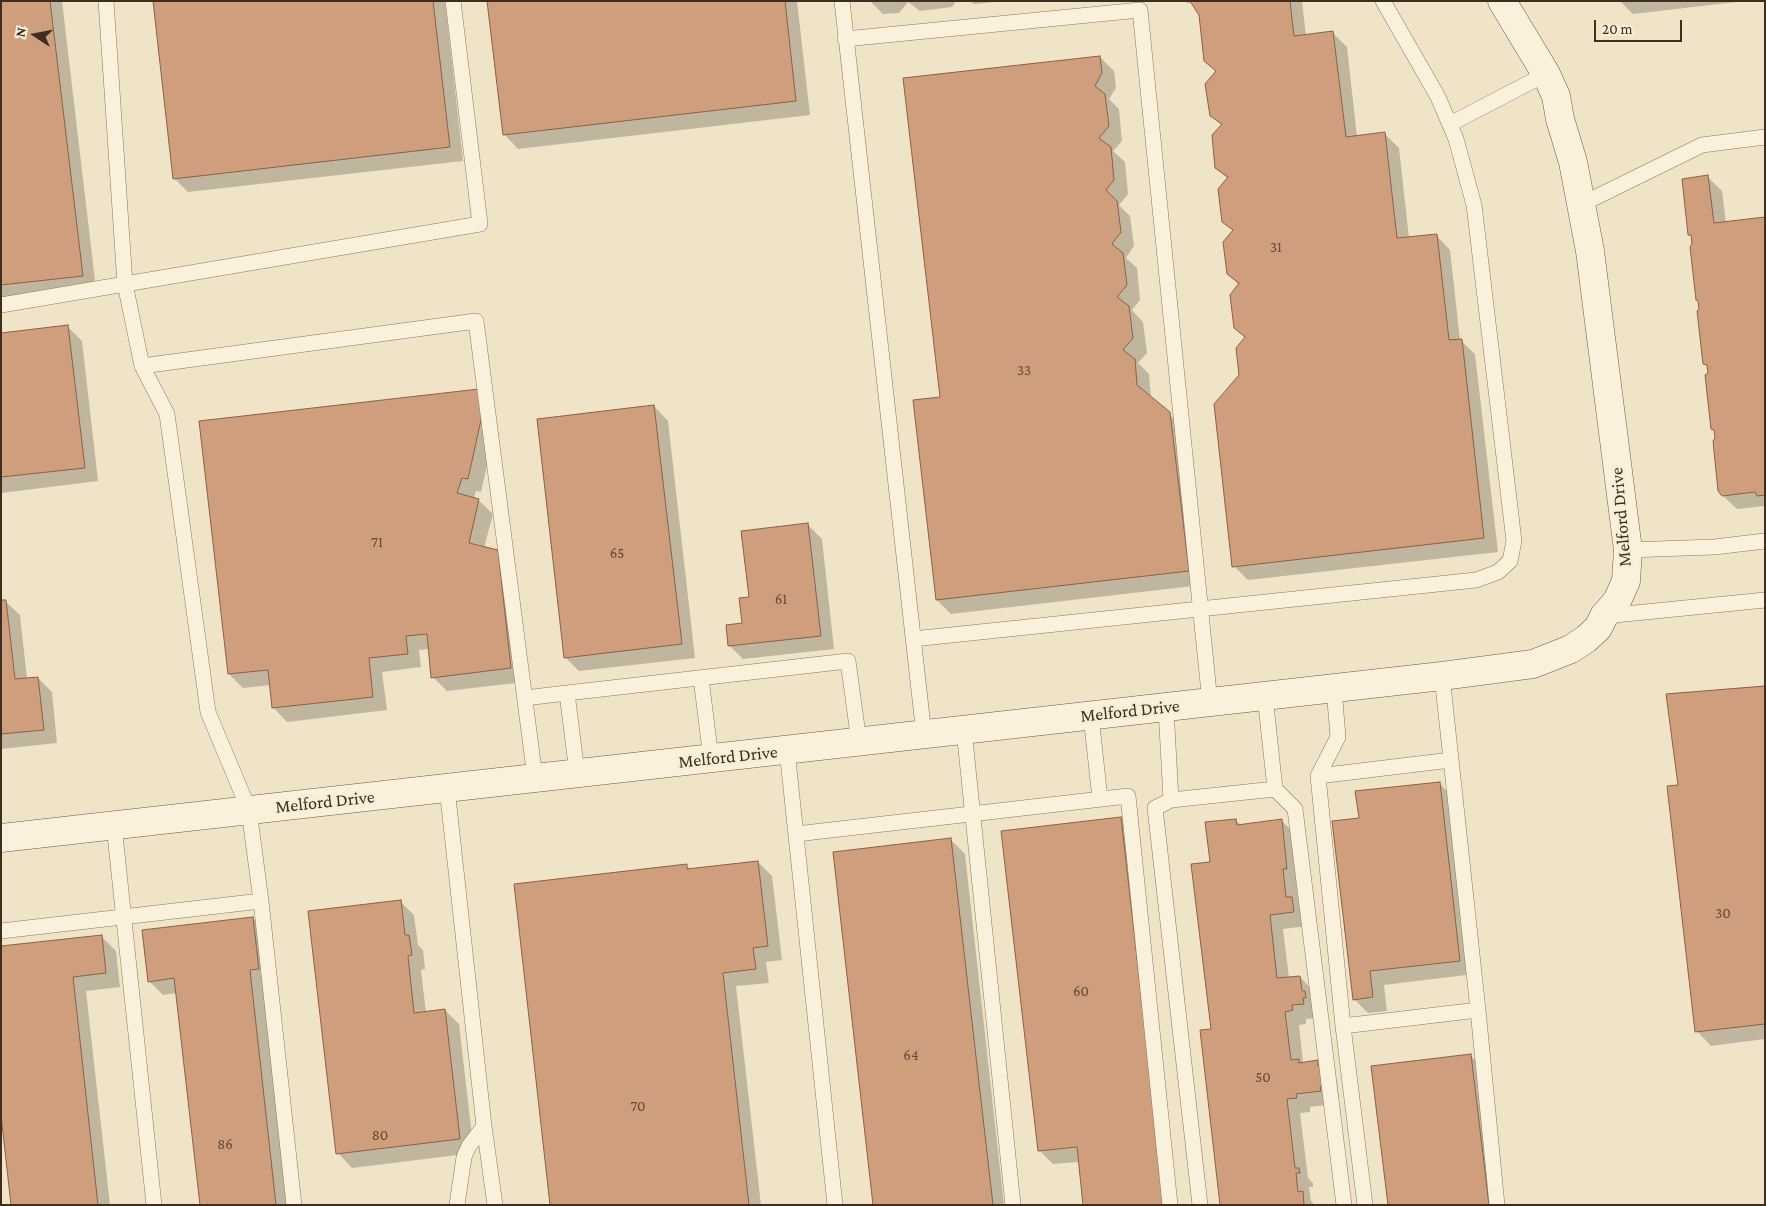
<!DOCTYPE html>
<html>
<head>
<meta charset="utf-8">
<style>
  body { margin:0 }
  #map { position:relative; width:1766px; height:1206px; overflow:hidden; background:#f0e4c8; font-family:"Crimson Pro",serif }
  canvas { display:block }
  .frame { position:absolute; inset:0; border:2px solid #3d2e20; pointer-events:none }
  .north { position:absolute; left:10px; top:10px; width:50px; height:50px; -webkit-text-stroke:4px #f7eed8; paint-order:stroke; rotate:281deg; font-size:14px; font-weight:700; line-height:20px; text-align:center; color:#3d2e20 }
  .north::after { content:''; display:block; margin:auto; width:18px; height:22px; background:#3d2e20; clip-path:polygon(50% 0,100% 100%,50% 72%,0 100%) }
  .scale { position:absolute; left:1594px; top:20px; width:88px; height:22px; box-sizing:border-box; border:2px solid #3d2e20; border-top:0; padding-left:6px; font-size:15px; line-height:18px; white-space:nowrap; color:#3d2e20; -webkit-text-stroke:4px #f7eed8; paint-order:stroke }
</style>
</head>
<body>
<div id="map">
<canvas width="1766" height="1206"></canvas>
<div class="frame"></div>
<div class="north">N</div>
<div class="scale">20 m</div>
</div>
<script>
const ctx = document.querySelector('canvas').getContext('2d');
ctx.lineJoin = 'round';
function fill(path, color) { ctx.fillStyle = color; ctx.fill(path, 'evenodd'); }
const shape = rows => new Path2D(rows.map(r => 'M' + r).join(''));
function trace(path, color, width, dash) { ctx.strokeStyle = color; ctx.lineWidth = width; ctx.lineCap = dash ? 'butt' : 'round'; ctx.setLineDash(dash || []); ctx.stroke(path); }
function write(font, color, halo, rows, align = 'center') {
  ctx.font = font + ' "Crimson Pro",serif'; ctx.lineWidth = 5; ctx.setLineDash([]); ctx.textBaseline = 'middle'; ctx.strokeStyle = halo; ctx.fillStyle = color; for (const [text, x, y, turn = 0] of rows) {
    ctx.save(); ctx.translate(x, y); ctx.rotate((+turn || 0) * Math.PI / 180); ctx.textAlign = isNaN(turn) ? turn : align; if (halo) ctx.strokeText(text, 0, 0); ctx.fillText(text, 0, 0); ctx.restore();
  }
}
fill(shape([
  [1,1,62,1,96,289,1,300],
  [154,1,445,1,463,161,188,192,174,178],
  [489,1,797,1,810,115,518,149,504,134],
  [870,1,956,1,952,7,920,11,908,2,899,13,883,14],
  [970,1,1005,1,974,4],
  [1185,1,1302,1,1306,36,1333,33,1347,47,1357,137,1385,134,1399,148,1409,238,1436,235,1450,250,1460,340,1475,354,1498,552,1248,580,1234,566,1240,375,1246,338,1235,327,1239,285,1228,274,1234,232,1223,221,1228,179,1216,168,1222,126,1211,115,1217,72,1205,60,1200,15,1192,3,1187,3],
  [1620,1,1745,1,1633,14],
  [1100,57,1114,71,1116,88,1109,99,1119,109,1122,141,1113,151,1125,162,1128,194,1119,205,1130,216,1134,246,1126,258,1137,268,1140,300,1132,310,1143,322,1147,353,1138,363,1149,374,1151,398,1184,428,1202,585,951,614,937,600,941,398],
  [1708,177,1722,191,1726,223,1765,218,1765,506,1737,509,1720,493,1709,373,1708,367,1705,364,1694,244,1692,237,1690,234],
  [68,327,82,341,98,481,1,493,1,334],
  [478,391,495,430,481,492,476,491,474,499,478,500,493,514,484,548,497,551,511,565,524,682,447,691,433,677,429,649,419,650,421,667,382,672,387,710,287,722,273,707,271,685,243,688,229,674],
  [654,406,668,421,695,658,579,671,565,657],
  [808,525,822,539,834,649,743,659,729,645],
  [5,601,20,615,27,679,38,678,52,692,57,743,1,749,1,602],
  [1765,687,1765,1039,1711,1046,1697,1031,1679,786],
  [1439,783,1453,797,1474,974,1384,985,1387,1011,1368,1013,1354,999,1360,819],
  [1121,818,1135,833,1177,1205,1079,1162,1053,1164,1039,1150],
  [1235,820,1241,825,1281,820,1295,834,1301,883,1296,883,1299,906,1306,912,1307,926,1283,929,1289,978,1300,977,1314,991,1317,1018,1306,1019,1306,1024,1299,1025,1303,1063,1317,1062,1337,1080,1339,1100,1334,1101,1334,1104,1310,1107,1310,1112,1300,1113,1308,1178,1313,1183,1313,1187,1309,1187,1311,1201,1314,1205,1222,1205,1212,1030,1211,863],
  [951,840,965,854,1004,1205,874,1205],
  [758,862,772,876,782,960,766,962,769,983,736,986,761,1205,551,1205,687,866,691,870],
  [400,901,414,915,418,945,423,950,425,969,421,970,426,1013,445,1010,459,1024,474,1153,352,1168,338,1153],
  [253,918,267,932,288,1205,201,1205,177,993,163,995,149,981],
  [102,937,116,951,120,987,86,991,110,1205,12,1205,1,948],
  [1471,1056,1485,1070,1501,1205,1389,1205]
]), '#0003');
const building = shape([
  [1,1,50,1,83,276,1,285,1,1],
  [153,1,433,1,450,147,173,179,153,1],
  [487,1,785,1,796,101,503,135,487,1],
  [1190,1,1290,1,1294,36,1333,31,1346,137,1385,132,1397,238,1437,234,1449,340,1462,339,1484,538,1232,567,1214,404,1239,375,1236,348,1245,337,1234,328,1230,295,1239,283,1227,274,1223,242,1233,230,1222,222,1218,189,1228,177,1215,168,1212,135,1222,124,1210,116,1205,84,1216,71,1204,61,1199,15,1190,1],
  [1100,56,1102,73,1095,86,1105,94,1109,126,1099,138,1111,147,1114,180,1106,190,1117,201,1121,232,1112,244,1123,253,1127,285,1117,297,1129,306,1133,338,1123,350,1135,359,1137,385,1170,412,1189,571,936,600,913,400,940,397,903,78,1100,56],
  [1708,175,1714,223,1765,217,1765,495,1757,496,1755,492,1722,496,1718,491,1713,441,1715,438,1714,430,1711,429,1705,375,1708,373,1707,365,1703,364,1697,311,1699,309,1698,301,1696,300,1690,247,1692,244,1691,235,1688,235,1682,179,1708,175],
  [68,325,85,468,1,477,1,333,68,325],
  [479,389,482,415,468,479,462,478,457,493,479,499,469,543,498,550,511,668,431,678,427,634,406,636,408,654,369,658,373,697,272,708,268,670,228,674,199,421,479,389],
  [654,405,682,644,564,658,537,419,654,405],
  [808,523,821,636,728,646,726,625,742,623,739,598,749,597,741,531,808,523],
  [1,600,6,600,15,679,38,677,44,730,1,734,1,600],
  [1765,686,1765,1024,1695,1032,1667,786,1678,785,1666,694,1765,686],
  [1440,782,1460,961,1370,971,1373,997,1353,1000,1332,821,1359,818,1355,791,1440,782],
  [1121,817,1165,1205,1083,1205,1077,1147,1038,1151,1001,831,1121,817],
  [1236,819,1237,825,1282,819,1287,869,1283,869,1286,897,1292,897,1294,912,1270,915,1277,978,1300,976,1302,991,1305,991,1306,998,1303,998,1304,1004,1292,1005,1293,1010,1285,1012,1291,1060,1299,1059,1299,1063,1318,1060,1318,1066,1323,1065,1326,1086,1320,1087,1321,1091,1296,1094,1297,1098,1287,1099,1295,1168,1299,1168,1300,1173,1296,1173,1298,1192,1303,1191,1304,1205,1220,1205,1200,1030,1211,1029,1191,864,1210,862,1205,822,1236,819],
  [951,838,993,1205,873,1205,833,852,951,838],
  [758,861,768,946,753,948,756,969,723,973,749,1205,550,1205,514,884,687,864,687,869,758,861],
  [401,900,405,935,409,935,412,955,408,956,414,1013,445,1009,460,1139,336,1154,308,911,401,900],
  [253,917,259,969,250,970,276,1205,200,1205,174,978,148,982,142,930,253,917],
  [102,935,106,973,73,977,98,1205,11,1205,1,1115,1,946,102,935],
  [1471,1054,1489,1205,1388,1205,1371,1066,1471,1054]
]);
fill(building, '#cf9f7d');
trace(building, '#8d5f41', 1);
const lane = shape([
  [106,1,125,284,142,366,167,414,208,712,249,810,261,901],
  [842,1,924,735],
  [845,39,1140,10,1210,703],
  [1450,124,1546,74],
  [1582,204,1702,145,1765,137],
  [1,305,480,224,453,1],
  [142,366,476,321,535,778],
  [1628,550,1714,547,1765,541],
  [1605,616,1765,600],
  [913,639,1476,580,1498,572,1510,561,1514,541,1474,205,1456,139,1438,97,1383,1],
  [1442,676,1478,1010,1497,1205],
  [701,678,711,759],
  [1334,689,1338,737,1318,776,1343,1026,1365,1205],
  [525,698,567,693],
  [1166,708,1171,800,1275,789,1265,696],
  [1091,716,1100,799],
  [964,730,1013,1205],
  [787,750,835,1205],
  [577,773,567,693,848,661,859,742],
  [1318,776,1451,760],
  [447,788,484,1126,495,1205],
  [1275,789,1295,809,1344,1205],
  [1171,800,1155,808,1200,1205],
  [114,825,154,1205],
  [796,834,1128,796,1170,1205],
  [1,931,261,901,294,1205],
  [1343,1026,1478,1010],
  [457,1205,464,1157,469,1146,484,1126]
]);
const secondary = shape([
  [1,838,1442,676,1533,664,1571,649,1586,639,1598,628,1604,616,1617,601,1626,581,1628,550,1590,251,1573,162,1560,119,1556,96,1546,74,1502,1]
]);
trace(lane, '#8d765c', 16);
trace(secondary, '#6f573f', 29);
trace(lane, '#faf1dc', 15);
trace(secondary, '#faf1dc', 28);
write('15px', '#624a37', null, [
  ["31",1276,247],
  ["33",1024,370],
  ["71",377,542],
  ["65",617,553],
  ["61",781,599],
  ["30",1723,913],
  ["60",1081,991],
  ["64",911,1055],
  ["50",1263,1077],
  ["70",638,1106],
  ["80",380,1135],
  ["86",225,1144]
]);
write('18px', '#3d2e20', '#f7eed8', [
  ["Melford Drive",1621,517,-95],
  ["Melford Drive",1130,711,-6],
  ["Melford Drive",728,757,-6],
  ["Melford Drive",325,802,-6]
]);
</script>
</body>
</html>
